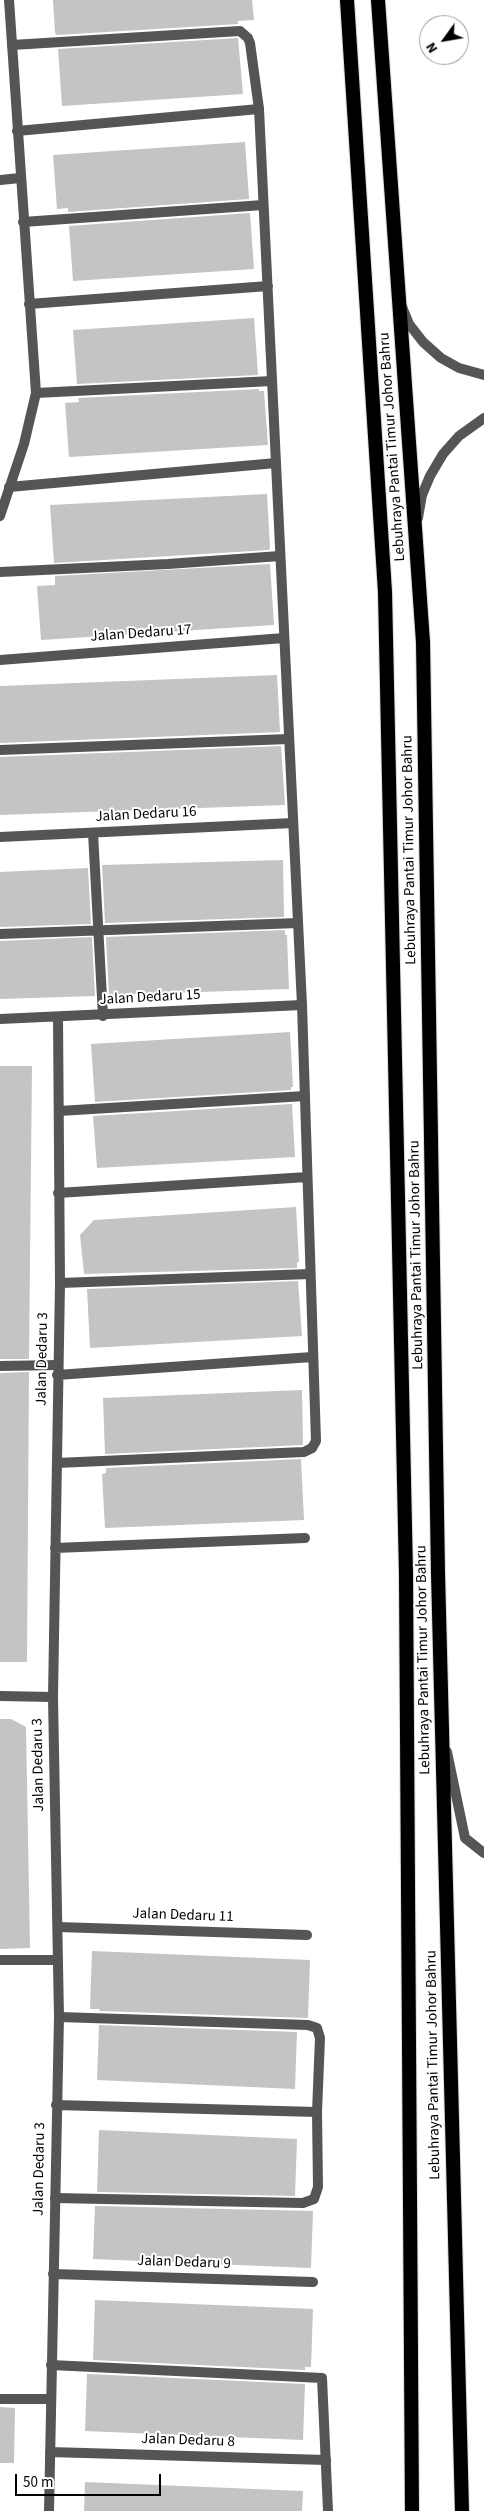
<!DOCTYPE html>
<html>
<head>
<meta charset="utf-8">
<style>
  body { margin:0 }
  #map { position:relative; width:484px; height:2511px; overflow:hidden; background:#fff; font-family:"Source Sans 3",sans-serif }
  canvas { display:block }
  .north { position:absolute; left:419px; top:15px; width:50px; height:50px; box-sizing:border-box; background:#fff; border:1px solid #999; border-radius:50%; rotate:238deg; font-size:14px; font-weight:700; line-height:20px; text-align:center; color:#000 }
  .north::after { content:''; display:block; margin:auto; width:18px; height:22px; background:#000; clip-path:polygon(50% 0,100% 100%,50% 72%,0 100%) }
  .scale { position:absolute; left:15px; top:2474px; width:146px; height:22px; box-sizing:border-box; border:2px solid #000; border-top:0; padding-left:6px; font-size:15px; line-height:18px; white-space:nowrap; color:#000; -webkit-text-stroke:4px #fff; paint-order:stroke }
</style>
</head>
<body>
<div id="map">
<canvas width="484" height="2511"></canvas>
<div class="north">N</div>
<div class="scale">50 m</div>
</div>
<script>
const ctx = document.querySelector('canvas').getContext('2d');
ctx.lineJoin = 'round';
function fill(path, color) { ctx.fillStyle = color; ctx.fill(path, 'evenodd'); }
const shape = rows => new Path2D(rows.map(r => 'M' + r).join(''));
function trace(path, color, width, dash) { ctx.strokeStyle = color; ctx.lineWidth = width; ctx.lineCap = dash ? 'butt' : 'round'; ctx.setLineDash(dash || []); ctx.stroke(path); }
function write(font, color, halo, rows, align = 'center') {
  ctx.font = font + ' "Source Sans 3",sans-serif'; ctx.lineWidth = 4; ctx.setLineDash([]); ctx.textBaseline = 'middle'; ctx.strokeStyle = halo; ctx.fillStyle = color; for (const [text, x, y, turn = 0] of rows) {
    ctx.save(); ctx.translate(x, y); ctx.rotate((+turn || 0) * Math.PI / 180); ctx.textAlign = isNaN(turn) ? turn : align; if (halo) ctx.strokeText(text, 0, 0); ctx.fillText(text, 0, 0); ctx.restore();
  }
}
fill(shape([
  [53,0,252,0,254,20,238,21,238,24,57,35,55,33],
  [238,38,243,94,62,106,58,49],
  [245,142,249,199,68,212,68,208,57,209,53,155],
  [250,213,254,269,73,281,69,226],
  [254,318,258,375,77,384,73,330],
  [259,389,259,391,264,391,268,445,69,457,65,403,79,402,78,398],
  [267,494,270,548,269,550,54,563,50,505],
  [270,564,274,625,41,640,37,586,55,585,55,576],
  [277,675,280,732,0,743,0,686],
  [281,746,285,805,0,815,0,757],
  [283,860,284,917,105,923,102,865],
  [88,868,91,924,0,927,0,872],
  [285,930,285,935,287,935,289,989,109,995,106,937],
  [92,937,95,996,0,999,0,941],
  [290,1032,293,1087,291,1087,291,1090,95,1102,91,1044],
  [0,1066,32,1066,29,1359,0,1359],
  [292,1104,295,1157,97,1168,93,1116],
  [296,1207,299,1262,297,1262,297,1268,84,1274,80,1235,94,1220],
  [298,1281,302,1336,90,1348,87,1289],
  [29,1372,27,1662,0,1662,0,1373],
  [302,1390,303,1445,105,1454,103,1398],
  [301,1459,304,1520,105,1528,102,1474,106,1473,106,1468],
  [0,1719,11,1719,26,1727,30,1948,0,1949],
  [92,1951,310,1960,308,2018,99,2011,100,2009,90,2009],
  [99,2025,297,2032,295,2089,97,2080],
  [99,2130,297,2139,295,2196,97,2192],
  [95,2206,313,2211,311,2268,93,2259],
  [95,2300,313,2309,311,2367,305,2367,305,2370,93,2360],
  [87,2374,305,2384,303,2440,85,2431],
  [0,2407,15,2408,14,2463,0,2463],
  [85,2482,303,2491,302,2511,84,2511]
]), '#c4c4c4');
const trunk = shape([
  [347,0,385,592,406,1574,412,2511],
  [378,0,423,642,438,1573,462,2511]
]);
trace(trunk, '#dbdbdb', 16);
trace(shape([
  [12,45,240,31,248,38,250,43,259,109],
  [23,222,263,205],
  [36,393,272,381],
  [0,572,168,564,280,556],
  [0,750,289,739],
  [93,833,103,1016],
  [0,934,298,923],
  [59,1111,305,1096],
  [60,1283,310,1274],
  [0,1366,58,1365],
  [57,1463,304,1452,312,1448],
  [447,1752,465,1838,484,1853],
  [58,1927,307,1935],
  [55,2198,303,2203,314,2199,318,2187,317,2112,320,2038,317,2028,308,2025,59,2017],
  [51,2365,322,2378,328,2511],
  [0,2399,51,2399]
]), '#555', 10);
trace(shape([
  [17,131,259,109,302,1005,316,1441,312,1448],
  [0,180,20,178],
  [29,304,268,286],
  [402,307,409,324,423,342,441,358,459,368,484,375],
  [9,487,276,463],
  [0,516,24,444,36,393,9,0],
  [418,518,422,495,430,476,443,454,459,436,484,418],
  [0,660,284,638],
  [0,837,293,823],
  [0,1019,302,1005],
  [58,1193,307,1177],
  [57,1375,312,1357],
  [55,1548,305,1538],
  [0,1696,53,1697],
  [0,1960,58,1960],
  [56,2105,317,2112],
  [53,2274,313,2282],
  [50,2452,326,2460],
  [49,2511,59,2017,53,1697,60,1283,58,1017]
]), '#555', 10);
trace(trunk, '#000', 14);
write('15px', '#000', '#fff', [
  ["Lebuhraya Pantai Timur Johor Bahru",393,447,-94],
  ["Jalan Dedaru 17",141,634,-4],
  ["Jalan Dedaru 16",146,815,-3],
  ["Lebuhraya Pantai Timur Johor Bahru",410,850,-91],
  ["Jalan Dedaru 15",150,998,-3],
  ["Lebuhraya Pantai Timur Johor Bahru",417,1255,-91],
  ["Jalan Dedaru 3",43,1359,-89],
  ["Lebuhraya Pantai Timur Johor Bahru",424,1660,-91],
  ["Jalan Dedaru 3",39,1765,-91],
  ["Jalan Dedaru 11",183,1916,2],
  ["Lebuhraya Pantai Timur Johor Bahru",434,2065,-91],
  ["Jalan Dedaru 3",40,2169,-89],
  ["Jalan Dedaru 9",184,2263,2],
  ["Jalan Dedaru 8",188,2441,2]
]);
</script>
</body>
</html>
